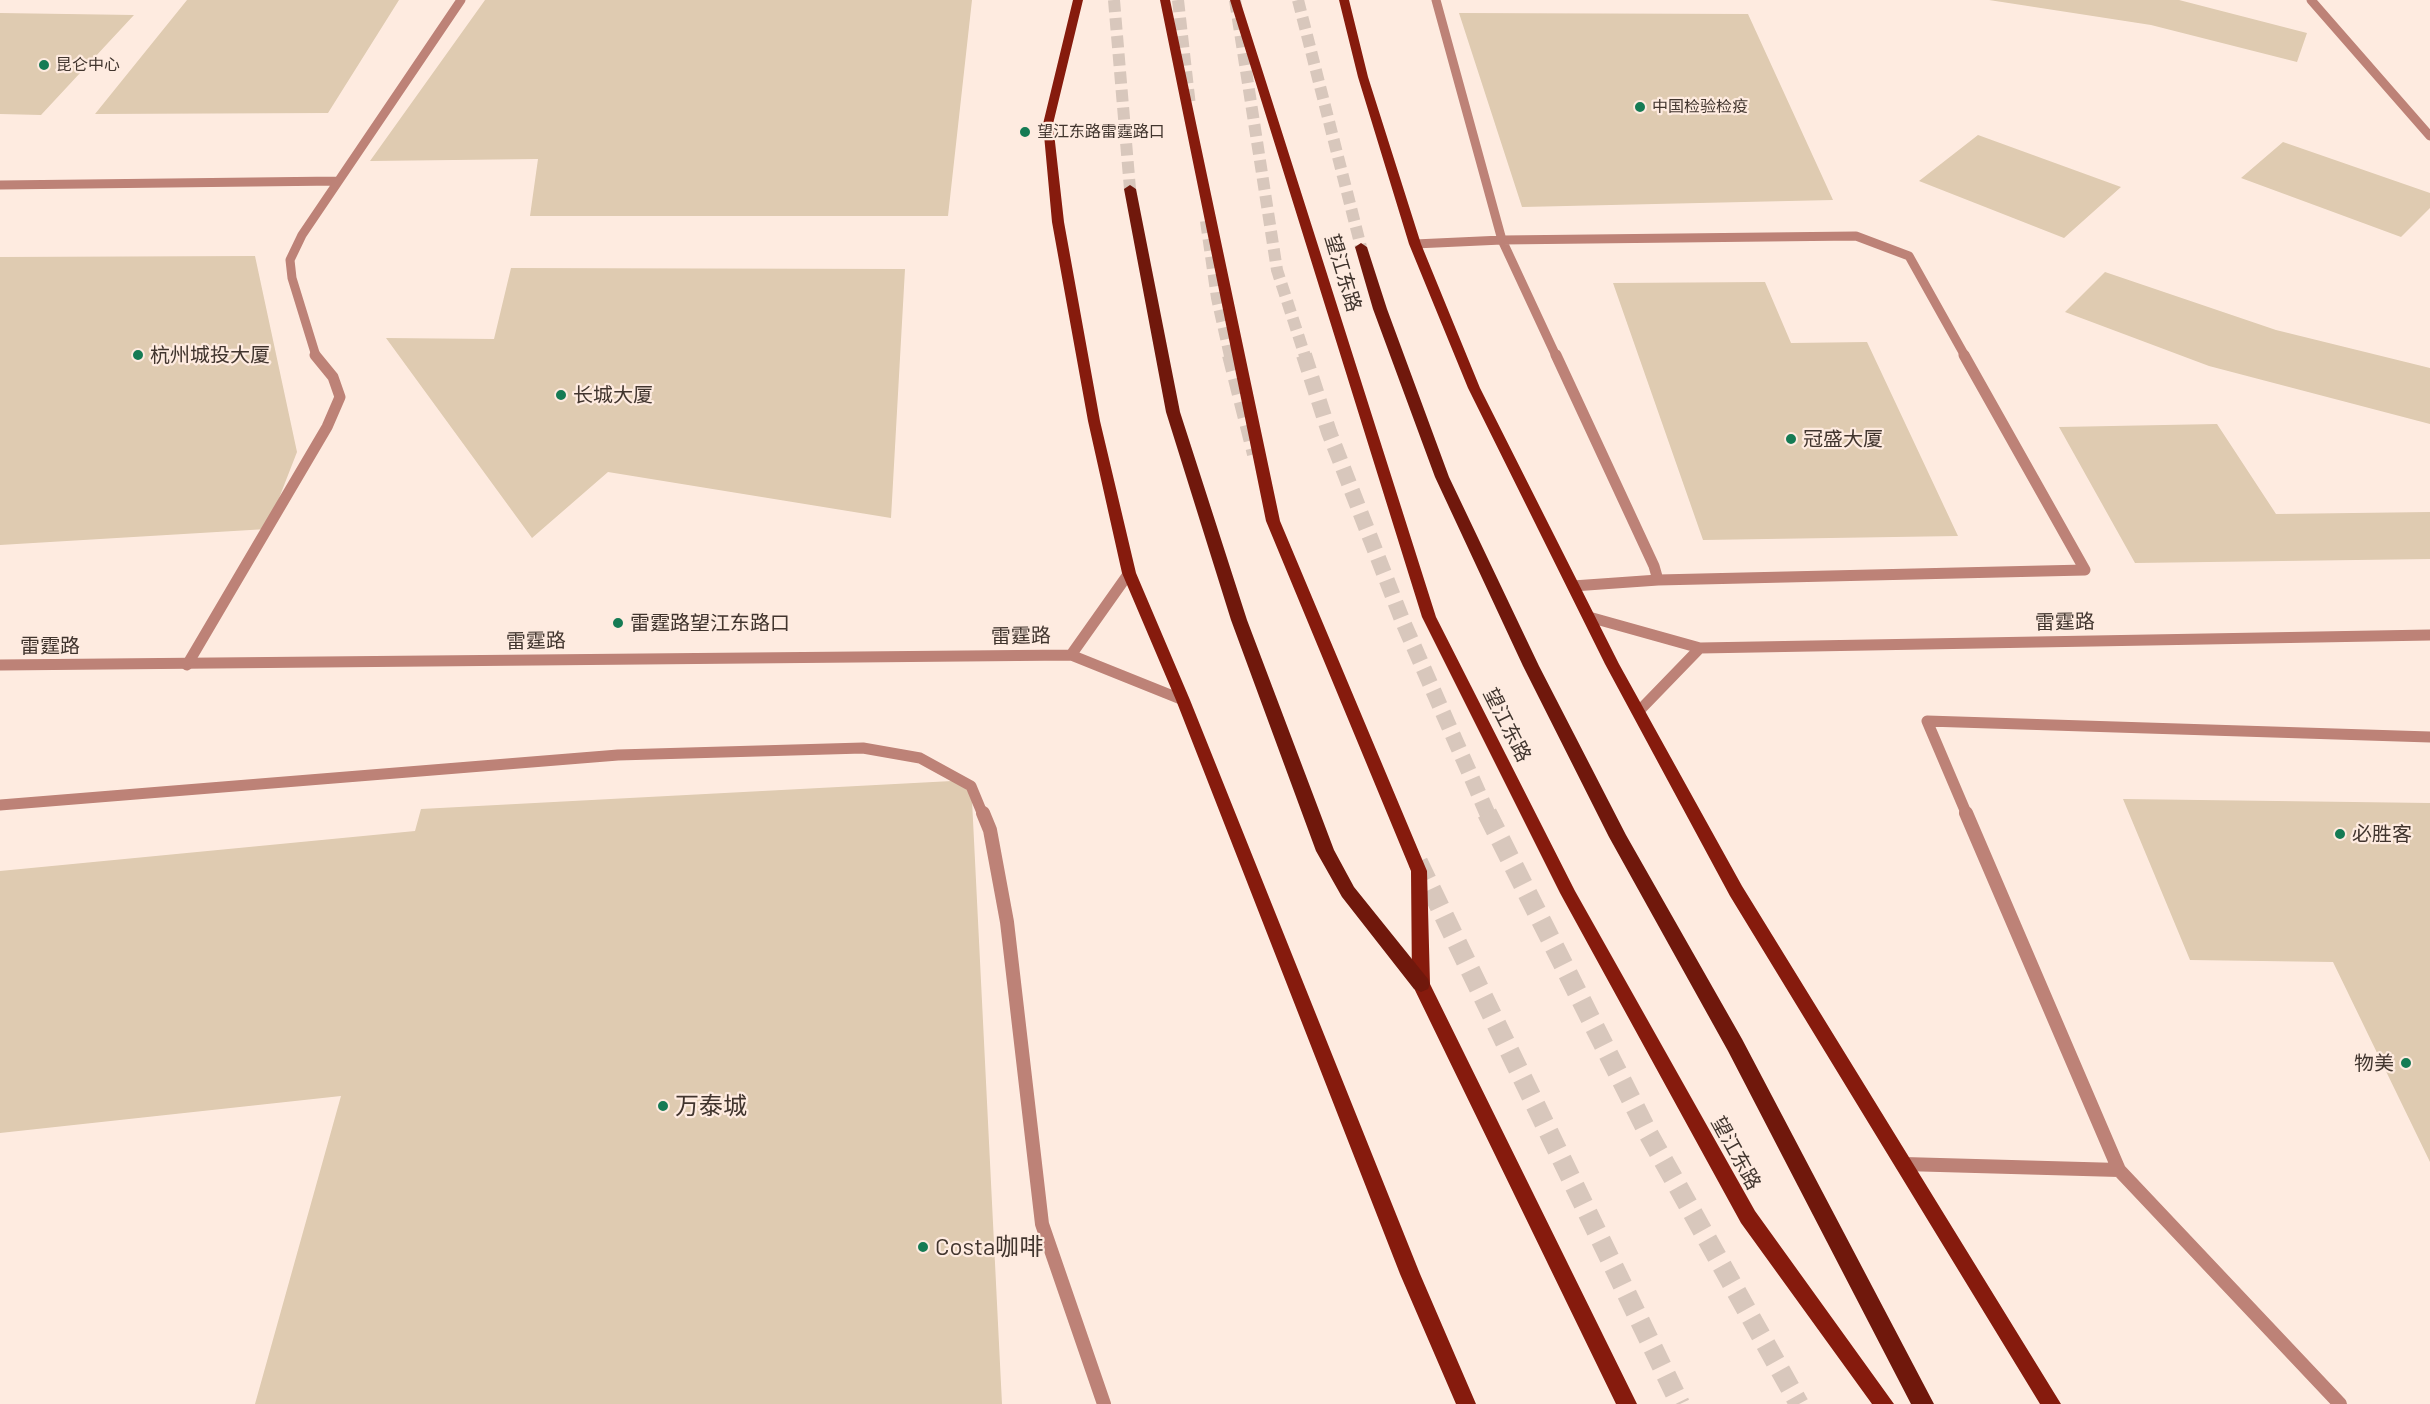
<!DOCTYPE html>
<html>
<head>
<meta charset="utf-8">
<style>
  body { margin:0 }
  canvas { display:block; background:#feebe0 }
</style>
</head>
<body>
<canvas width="2430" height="1404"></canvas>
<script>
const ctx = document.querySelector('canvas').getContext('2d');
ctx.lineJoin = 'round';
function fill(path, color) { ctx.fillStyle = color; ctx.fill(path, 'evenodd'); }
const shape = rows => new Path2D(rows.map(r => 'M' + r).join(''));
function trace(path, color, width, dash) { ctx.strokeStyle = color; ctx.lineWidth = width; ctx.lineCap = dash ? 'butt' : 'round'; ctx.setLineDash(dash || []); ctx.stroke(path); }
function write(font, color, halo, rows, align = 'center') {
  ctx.font = font + ' Barlow,"Noto Sans SC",sans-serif'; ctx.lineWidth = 4.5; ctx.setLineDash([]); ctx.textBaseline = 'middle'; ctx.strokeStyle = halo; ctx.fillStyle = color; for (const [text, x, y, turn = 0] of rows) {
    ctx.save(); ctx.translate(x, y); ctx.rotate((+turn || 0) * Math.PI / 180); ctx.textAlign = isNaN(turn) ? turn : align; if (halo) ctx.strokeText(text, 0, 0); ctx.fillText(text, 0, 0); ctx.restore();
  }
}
fill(shape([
  [187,0,399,0,328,113,95,114],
  [485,0,972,0,948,216,530,216,538,159,370,161],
  [1989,0,2179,0,2307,33,2297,62,2151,25],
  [0,13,134,15,41,115,0,114],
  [1459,13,1748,14,1833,200,1522,207],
  [1978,135,2121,187,2064,238,1919,181],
  [2283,142,2430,193,2430,208,2401,237,2241,178],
  [255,256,297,452,267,529,0,545,0,257],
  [511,268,905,269,891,518,608,472,532,538,386,338,494,339],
  [2105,272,2276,330,2430,368,2430,424,2209,366,2065,312],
  [1765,282,1791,343,1867,342,1958,536,1703,540,1613,283],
  [2217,424,2276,514,2430,512,2430,559,2135,563,2059,427],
  [971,780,1002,1404,255,1404,341,1096,0,1133,0,871,415,831,421,809],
  [2123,799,2430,803,2430,1162,2333,962,2190,960]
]), '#dfcbb1');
trace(shape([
  [1114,0,1130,189],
  [1178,0,1190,106],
  [1235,0,1277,270,1305,356],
  [1298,0,1361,247],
  [1206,221,1217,298,1230,356]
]), '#d8c7bc', 12, [12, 6]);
trace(shape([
  [1230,355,1255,454],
  [1304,355,1329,432,1403,622,1488,815]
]), '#d8c7bc', 16, [16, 8]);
trace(shape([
  [1487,813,1648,1133,1799,1404],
  [1418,862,1680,1404]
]), '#d8c7bc', 20, [20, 10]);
trace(shape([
  [2311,0,2430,136],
  [0,185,338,181],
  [1415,244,1502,240,1436,0],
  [316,356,292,278,290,260,302,235,461,0],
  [1556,356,1502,240,1856,236,1909,256,1965,356]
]), '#bd8277', 9);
trace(shape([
  [1556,355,1654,566,1658,580],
  [1658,580,2085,570,1964,355],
  [1573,586,1658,580],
  [187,665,327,427,340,397,333,377,315,355],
  [0,805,618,755,863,748,920,758,971,786,983,815],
  [1967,815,1927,721,2430,737]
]), '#bd8277', 11);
trace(shape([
  [983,813,990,830,1007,922,1042,1224,1104,1404],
  [1966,813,2119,1170,2340,1404],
  [1904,1164,2119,1170]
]), '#bd8277', 14);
trace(shape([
  [1589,617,1700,648,2430,635],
  [1638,712,1700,648]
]), '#bd8277', 11);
trace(shape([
  [1071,655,1129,573],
  [0,665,1071,655,1183,700]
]), '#bd8277', 11);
fill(shape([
  [1073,0,1083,0,1053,124,1064,222,1100,421,1136,573,1190,700,1420,1274,1476,1404,1456,1404,1400,1274,1176,700,1122,573,1088,421,1052,222,1043,124,1073,0],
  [1160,0,1170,0,1280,521,1427,871,1430,984,1637,1404,1616,1404,1412,984,1411,871,1266,521,1160,0],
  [1230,0,1240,0,1436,617,1575,891,1755,1211,1894,1404,1872,1404,1741,1223,1560,893,1422,617,1230,0],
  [1339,0,1349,0,1368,77,1421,244,1480,388,1619,664,1742,886,2061,1404,2040,1404,1730,896,1605,664,1468,388,1409,244,1358,77,1339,0]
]), '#861b0d');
fill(shape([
  [1130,185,1136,189,1180,412,1247,620,1334,850,1354,887,1428,979,1430,984,1428,989,1421,992,1414,989,1342,897,1316,851,1231,620,1166,412,1124,189,1130,185],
  [1361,243,1367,247,1387,309,1449,477,1539,666,1626,835,1742,1039,1934,1404,1911,1404,1728,1051,1609,837,1523,666,1435,477,1373,309,1355,247,1361,243]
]), '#70180c');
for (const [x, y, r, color] of [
  [44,65,6,"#157b54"],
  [1640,107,6,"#157b54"],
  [1025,132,6,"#157b54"],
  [138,355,6,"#157b54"],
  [561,395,6,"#157b54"],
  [1791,439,6,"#157b54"],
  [618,623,6,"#157b54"],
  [2340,834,6,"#157b54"],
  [2406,1063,6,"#157b54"],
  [663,1106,6,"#157b54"],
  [923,1247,6,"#157b54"]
]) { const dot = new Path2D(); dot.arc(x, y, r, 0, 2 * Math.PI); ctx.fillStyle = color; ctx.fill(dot); trace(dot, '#feebe0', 2); }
write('16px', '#41352e', '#feebe0', [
  ["昆仑中心",56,65],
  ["中国检验检疫",1652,107],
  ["望江东路雷霆路口",1037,132]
], 'left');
write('20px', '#41352e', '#feebe0', [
  ["望江东路",1343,273,73],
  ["雷霆路",2065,622,-1],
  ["雷霆路",1021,636,-1],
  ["雷霆路",536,641,-1],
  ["雷霆路",50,646],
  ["望江东路",1507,725,63],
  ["望江东路",1736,1153,61]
]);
write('20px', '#41352e', '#feebe0', [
  ["杭州城投大厦",150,355],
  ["长城大厦",573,395],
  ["冠盛大厦",1803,439],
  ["雷霆路望江东路口",630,623],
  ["必胜客",2352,834],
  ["物美",2394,1063,"right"]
], 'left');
write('24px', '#41352e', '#feebe0', [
  ["万泰城",675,1106],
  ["Costa咖啡",935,1247]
], 'left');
</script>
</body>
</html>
